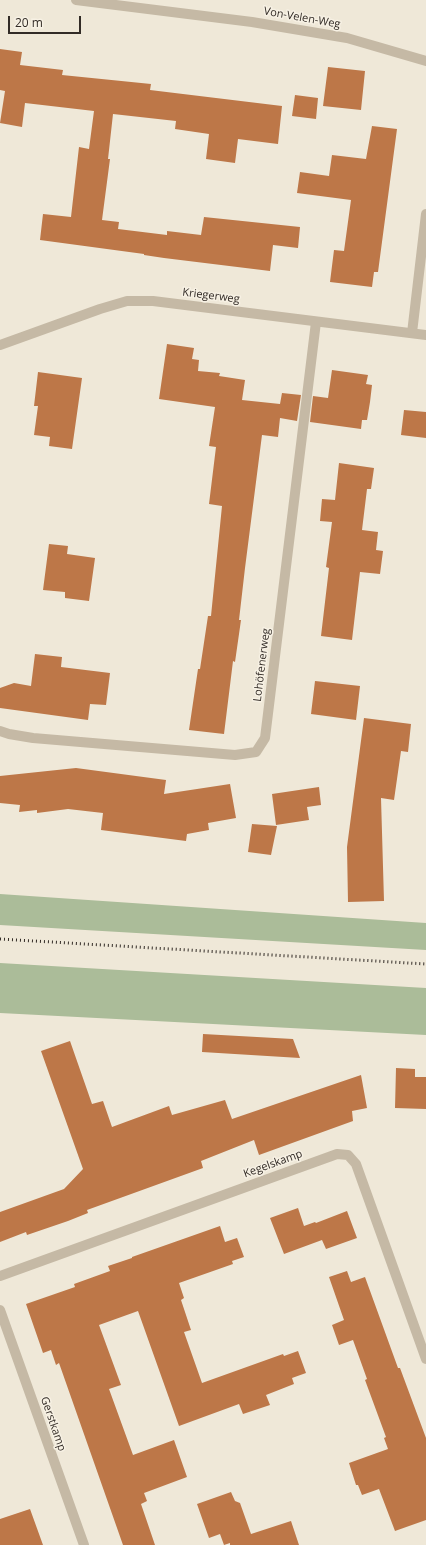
<!DOCTYPE html>
<html>
<head>
<meta charset="utf-8">
<style>
  body { margin:0 }
  #map { position:relative; width:426px; height:1545px; overflow:hidden; background:#efe8d8; font-family:"Open Sans",sans-serif }
  canvas { display:block }
  .scale { position:absolute; left:8px; top:16px; width:73px; height:18px; box-sizing:border-box; border:2px solid #322b26; border-top:0; padding-left:5px; font-size:12px; line-height:14px; white-space:nowrap; color:#322b26; -webkit-text-stroke:3px #f7f1e4; paint-order:stroke }
</style>
</head>
<body>
<div id="map">
<canvas width="426" height="1545"></canvas>
<div class="scale">20 m</div>
</div>
<script>
const ctx = document.querySelector('canvas').getContext('2d');
ctx.lineJoin = 'round';
function fill(path, color) { ctx.fillStyle = color; ctx.fill(path, 'evenodd'); }
const shape = rows => new Path2D(rows.map(r => 'M' + r).join(''));
function trace(path, color, width, dash) { ctx.strokeStyle = color; ctx.lineWidth = width; ctx.lineCap = dash ? 'butt' : 'round'; ctx.setLineDash(dash || []); ctx.stroke(path); }
function write(font, color, halo, rows, align = 'center') {
  ctx.font = font + ' "Open Sans",sans-serif'; ctx.lineWidth = 3; ctx.setLineDash([]); ctx.textBaseline = 'middle'; ctx.strokeStyle = halo; ctx.fillStyle = color; for (const [text, x, y, turn = 0] of rows) {
    ctx.save(); ctx.translate(x, y); ctx.rotate((+turn || 0) * Math.PI / 180); ctx.textAlign = isNaN(turn) ? turn : align; if (halo) ctx.strokeText(text, 0, 0); ctx.fillText(text, 0, 0); ctx.restore();
  }
}
fill(shape([
  [0,894,426,923,426,950,0,925],
  [0,963,426,988,426,1035,0,1013]
]), '#abbc99');
fill(shape([
  [0,49,22,52,20,65,63,70,62,75,151,84,150,90,282,106,278,144,238,139,235,163,206,159,209,134,175,129,176,121,113,114,108,159,110,159,102,220,119,222,118,229,167,235,167,231,201,235,204,217,300,227,298,248,273,245,270,271,164,258,144,255,144,254,40,240,43,214,71,217,79,147,89,149,94,111,25,103,22,127,0,123,5,91,0,90],
  [328,67,365,71,361,110,323,106],
  [295,95,318,98,316,119,292,116],
  [372,126,397,129,378,272,374,272,372,287,330,282,334,250,344,251,351,200,297,193,300,172,329,176,332,155,366,159],
  [167,344,194,348,192,359,199,360,198,371,220,373,219,376,245,380,242,400,280,404,282,393,301,395,297,421,280,418,278,437,262,435,245,568,239,620,241,620,235,662,233,661,224,734,189,730,198,669,200,669,208,616,211,616,222,506,209,504,216,447,209,446,215,407,159,399],
  [332,370,368,375,366,384,372,385,370,402,367,420,362,420,361,429,310,422,313,396,328,398],
  [38,372,82,378,72,449,49,446,50,437,34,435,38,406,34,406],
  [404,410,426,412,426,438,401,435],
  [339,463,374,468,371,489,367,489,362,530,378,532,376,550,383,551,380,574,360,572,352,640,321,636,329,568,326,567,332,522,320,521,322,499,335,500],
  [49,544,68,546,67,554,95,558,89,601,65,598,65,592,43,590],
  [35,654,62,657,61,667,110,673,106,705,90,704,88,720,0,708,0,688,14,683,31,686],
  [315,681,360,686,356,720,311,714],
  [364,718,411,724,408,752,401,751,394,800,381,798,384,901,348,902,347,847],
  [76,768,166,780,164,794,230,784,236,818,208,823,209,830,187,834,186,841,101,830,103,813,68,809,37,813,37,810,19,812,20,805,0,803,0,776],
  [319,787,321,805,307,807,309,820,276,825,272,794],
  [252,824,277,826,271,855,248,852],
  [203,1034,293,1039,300,1058,202,1052],
  [70,1041,92,1104,103,1101,112,1127,169,1106,172,1115,225,1100,232,1119,361,1075,367,1108,352,1111,353,1121,259,1155,254,1140,201,1161,203,1168,87,1210,88,1213,68,1221,27,1235,26,1232,0,1242,0,1212,64,1189,83,1169,41,1051],
  [396,1068,415,1069,415,1077,426,1077,426,1109,395,1108],
  [298,1208,304,1226,315,1222,316,1223,347,1211,357,1238,326,1249,322,1240,284,1254,270,1218],
  [220,1226,225,1242,237,1238,244,1257,232,1261,233,1264,179,1283,184,1298,181,1300,191,1330,184,1332,202,1383,283,1354,284,1356,298,1351,306,1373,292,1378,294,1384,266,1395,270,1405,243,1414,239,1404,179,1426,138,1311,99,1325,121,1385,109,1389,133,1455,174,1440,187,1477,144,1493,147,1501,141,1504,155,1545,123,1545,59,1363,56,1365,51,1350,43,1353,26,1304,75,1287,74,1284,110,1271,108,1266,132,1258,132,1257],
  [347,1271,351,1282,365,1277,398,1368,400,1368,426,1438,426,1520,395,1531,379,1489,362,1495,358,1485,356,1485,349,1463,388,1449,384,1438,386,1437,365,1380,367,1379,353,1340,339,1345,332,1325,344,1320,329,1277],
  [231,1492,235,1501,240,1503,251,1534,291,1521,299,1545,230,1545,230,1543,224,1545,220,1534,209,1538,197,1504],
  [30,1509,43,1545,0,1545,0,1519]
]), '#bd7748');
trace(shape([
  [76,0,252,22,347,38,426,61],
  [412,333,426,214],
  [0,345,100,309,127,301,153,301,426,335],
  [0,731,9,734,33,738,235,755,256,752,265,738,316,322],
  [0,1276,337,1154,348,1155,356,1164,426,1359],
  [0,1310,84,1545]
]), '#c5b9a5', 10);
trace(shape([
  [0,939,426,964]
]), '#322b26', 3, [1, 3]);
write('11px', '#322b26', '#f7f1e4', [
  ["Von-Velen-Weg",302,18,10],
  ["Kriegerweg",211,296,7],
  ["Lohöfenerweg",262,665,-83],
  ["Kegelskamp",273,1164,-20],
  ["Gerstkamp",53,1424,71]
]);
</script>
</body>
</html>
